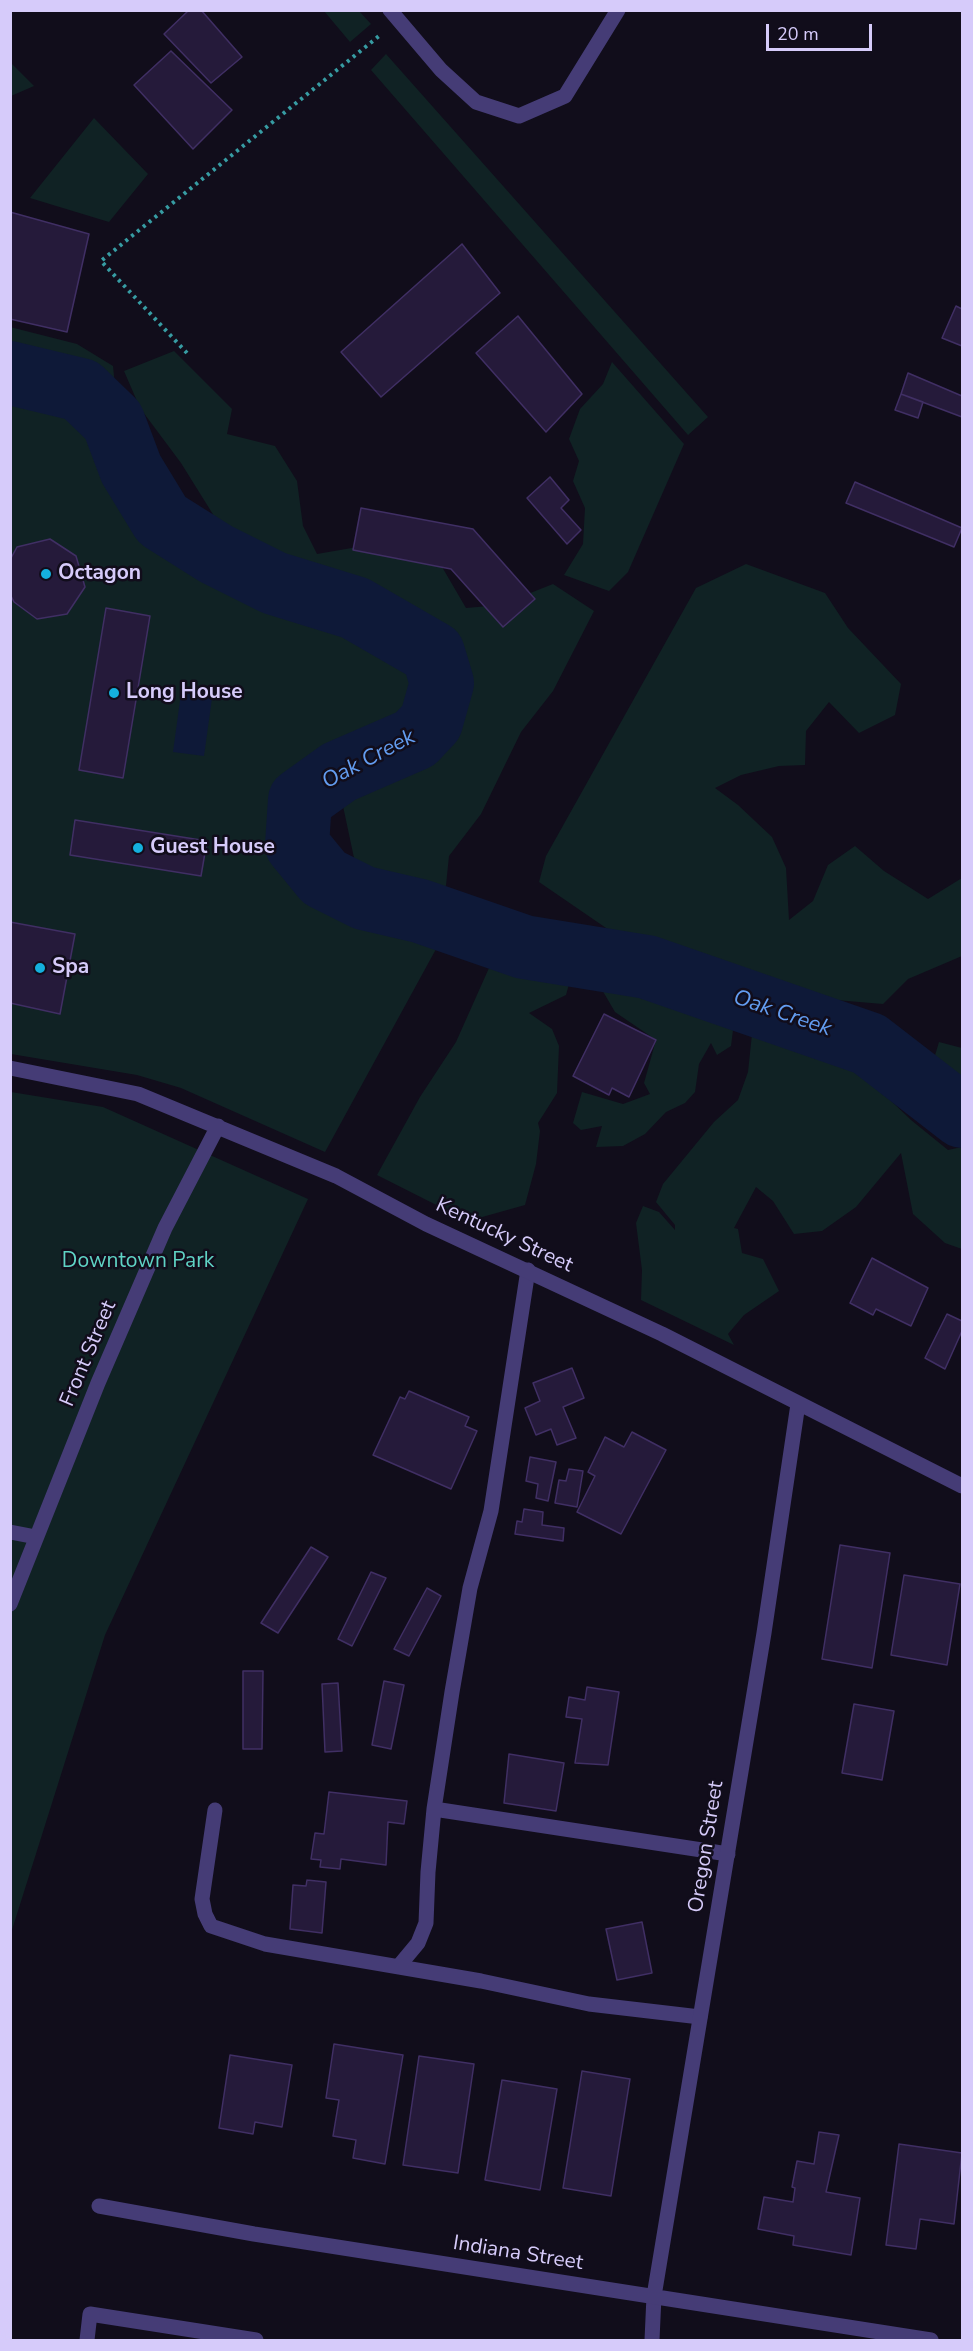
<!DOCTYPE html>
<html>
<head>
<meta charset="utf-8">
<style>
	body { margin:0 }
	#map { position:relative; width:973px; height:2351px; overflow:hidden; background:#110d1b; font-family:"Nunito Sans",sans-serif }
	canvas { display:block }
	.frame { position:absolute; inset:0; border:12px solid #d6cbfa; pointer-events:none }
	.scale { position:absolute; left:766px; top:24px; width:106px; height:27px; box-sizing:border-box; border:3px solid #d6cbfa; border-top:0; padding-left:8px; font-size:18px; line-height:21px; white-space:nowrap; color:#d6cbfa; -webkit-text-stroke:4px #110d1b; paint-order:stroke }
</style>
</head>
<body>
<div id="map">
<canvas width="973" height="2351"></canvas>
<div class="frame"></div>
<div class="scale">20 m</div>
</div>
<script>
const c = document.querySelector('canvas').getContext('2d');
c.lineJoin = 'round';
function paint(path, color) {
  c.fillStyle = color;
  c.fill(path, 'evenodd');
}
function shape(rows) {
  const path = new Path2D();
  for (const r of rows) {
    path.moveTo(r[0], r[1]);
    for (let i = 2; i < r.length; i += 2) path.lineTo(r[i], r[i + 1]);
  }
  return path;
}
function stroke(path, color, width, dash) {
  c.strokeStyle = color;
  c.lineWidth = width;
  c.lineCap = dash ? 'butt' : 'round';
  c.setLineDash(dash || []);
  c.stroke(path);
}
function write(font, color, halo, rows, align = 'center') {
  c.font = font + ' "Nunito Sans",sans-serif';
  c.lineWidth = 5;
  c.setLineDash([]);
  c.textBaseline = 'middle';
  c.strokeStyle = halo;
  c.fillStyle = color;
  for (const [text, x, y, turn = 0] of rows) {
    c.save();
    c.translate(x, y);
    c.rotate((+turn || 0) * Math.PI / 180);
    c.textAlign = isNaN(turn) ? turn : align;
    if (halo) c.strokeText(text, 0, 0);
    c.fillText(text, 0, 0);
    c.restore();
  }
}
const green = shape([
	[324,11,359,11,371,24,350,42],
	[386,54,708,417,688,435,371,70],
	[10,62,34,86,11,96,10,96],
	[94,118,148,174,109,222,30,198],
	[10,327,77,344,113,366,115,386,11,361],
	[174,351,232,409,227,434,275,446,297,481,303,526,317,554,369,545,438,560,466,608,500,605,553,584,594,611,553,691,521,732,481,814,449,856,444,905,400,895,357,872,343,806,354,780,396,766,433,745,455,671,419,634,373,604,312,595,282,585,243,537,219,524,181,463,140,408,124,371],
	[612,362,684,444,628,572,609,591,564,575,583,544,585,508,573,481,579,461,569,439,580,409,603,384],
	[10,382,74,395,108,444,155,535,277,599,355,619,428,660,430,688,424,716,411,729,338,761,292,793,290,850,316,884,365,908,447,929,325,1152,181,1088,137,1075,11,1054],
	[746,564,825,593,848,628,901,684,895,715,859,733,829,702,806,731,805,765,779,766,741,775,715,788,738,805,772,837,786,868,789,920,813,901,828,865,855,846,884,871,928,899,962,878,962,956,908,979,883,1004,824,999,719,963,649,952,609,930,539,882,546,856,696,588],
	[574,966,566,995,529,1013,552,1029,559,1046,557,1093,538,1123,540,1131,536,1164,525,1205,468,1221,377,1175,420,1097,456,1042,489,968],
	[608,972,632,979,641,990,663,988,686,1001,692,1012,719,1000,735,1014,731,1046,717,1055,711,1043,699,1064,695,1092,685,1103,666,1112,645,1134,623,1146,596,1147,602,1126,581,1130,573,1123,582,1092,623,1104,650,1094,644,1083,656,1040,615,1012,594,976],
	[770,1019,835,1052,860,1071,911,1120,948,1150,962,1147,962,1249,945,1243,913,1214,901,1153,856,1207,822,1231,794,1234,773,1201,756,1187,734,1228,738,1229,742,1253,763,1259,779,1291,744,1315,728,1334,734,1345,641,1300,642,1270,636,1223,643,1206,659,1212,675,1230,675,1225,656,1202,663,1184,714,1122,738,1100,748,1072,752,1034],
	[939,1042,962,1048,962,1099,933,1062],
	[11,1092,103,1107,308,1199,105,1635,11,1933]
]);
const water = shape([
	[182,686,213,691,204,756,173,752]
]);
const river = shape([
	[10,373,81,390,113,421,131,469,162,520,216,554,274,583,355,608,433,653,442,683,431,722,415,739,339,772,300,800,297,845,324,878,364,898,420,911,524,947,647,967,869,1044,962,1116]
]);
const building = shape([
	[189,10,201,10,242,57,211,83,164,34,189,10],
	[171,51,232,110,193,149,134,85,171,51],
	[10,212,89,234,67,332,10,319,10,212],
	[462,244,500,293,381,397,341,352,462,244],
	[956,306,962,309,962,346,942,338,956,306],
	[518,316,582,394,546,432,476,353,518,316],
	[908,373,962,396,962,417,901,394,908,373],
	[901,394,923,402,918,418,895,410,901,394],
	[550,477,569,500,561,508,581,530,567,544,527,498,550,477],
	[855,482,962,528,954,547,846,503,855,482],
	[361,508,473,529,535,599,503,627,451,569,353,550,361,508],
	[50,539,76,556,85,587,67,614,37,619,14,602,10,594,10,560,17,547,50,539],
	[106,608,150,616,123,778,79,770,106,608],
	[75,820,207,841,201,876,70,855,75,820],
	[10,922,75,934,60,1014,10,1003,10,922],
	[604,1014,656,1040,629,1097,612,1088,609,1095,573,1076,604,1014],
	[872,1258,928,1288,911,1326,876,1309,873,1315,850,1303,872,1258],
	[947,1314,962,1321,962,1331,945,1369,925,1358,947,1314],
	[572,1368,584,1398,563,1407,576,1438,557,1445,551,1429,536,1435,525,1408,540,1401,533,1383,572,1368],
	[409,1391,469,1417,465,1426,477,1431,451,1489,373,1455,400,1397,405,1399,409,1391],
	[632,1432,666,1450,621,1534,577,1512,595,1476,588,1472,605,1437,624,1447,632,1432],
	[530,1457,556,1462,548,1501,536,1498,538,1484,526,1481,530,1457],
	[569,1469,583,1471,577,1507,555,1503,559,1480,566,1481,569,1469],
	[524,1509,543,1512,542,1525,564,1528,563,1541,515,1534,517,1521,522,1522,524,1509],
	[840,1545,890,1553,872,1668,822,1659,840,1545],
	[311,1547,328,1557,278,1633,261,1623,311,1547],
	[371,1572,386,1578,352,1646,338,1639,371,1572],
	[904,1575,960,1584,947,1665,891,1655,904,1575],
	[427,1588,441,1596,409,1656,394,1649,427,1588],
	[243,1671,263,1671,262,1749,243,1749,243,1671],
	[384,1681,404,1685,391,1749,372,1745,384,1681],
	[338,1683,342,1751,325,1752,322,1684,338,1683],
	[587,1687,619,1692,608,1765,575,1763,582,1719,566,1717,569,1697,585,1700,587,1687],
	[854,1704,894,1711,882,1780,842,1773,854,1704],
	[509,1754,564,1763,556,1811,504,1803,509,1754],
	[329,1792,407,1801,404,1824,388,1822,386,1865,341,1859,340,1869,320,1867,321,1860,311,1859,315,1833,324,1834,329,1792],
	[307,1880,326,1882,322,1933,290,1929,293,1885,306,1886,307,1880],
	[642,1922,652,1973,617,1980,606,1929,642,1922],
	[334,2044,403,2055,385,2164,353,2158,356,2140,333,2136,339,2100,326,2098,334,2044],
	[230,2055,292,2065,282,2127,255,2122,253,2134,219,2128,230,2055],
	[419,2056,474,2064,458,2173,403,2165,419,2056],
	[582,2071,630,2079,611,2196,563,2188,582,2071],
	[502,2080,557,2089,540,2190,485,2180,502,2080],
	[819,2132,839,2135,826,2192,860,2198,851,2255,793,2245,794,2236,758,2229,764,2197,793,2202,795,2188,792,2187,797,2161,814,2164,819,2132],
	[899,2144,962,2153,954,2224,920,2219,916,2249,886,2245,899,2144]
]);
const path = shape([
	[187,353,101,261,379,36]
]);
const service = shape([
	[434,1809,728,1854],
	[215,1810,202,1899,205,1914,211,1926,265,1944,481,1981,589,2004,700,2017],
	[398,1967,418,1943,426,1923,428,1872,434,1809,452,1692,470,1588,491,1511,528,1270],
	[87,2340,90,2314,256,2340],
	[652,2340,654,2296]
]);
const minor = shape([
	[390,10,441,70,476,102,519,116,565,96,618,10],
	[10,1068,138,1094,336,1176,426,1224,662,1334,962,1486],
	[10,1532,36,1537],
	[10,1604,98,1383,165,1228,218,1126],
	[99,2206,254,2234,931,2340],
	[654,2296,764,1633,798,1404]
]);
const markers = [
	[46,574,6,"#14b0dd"],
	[114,693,6,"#14b0dd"],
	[138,848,6,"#14b0dd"],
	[40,968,6,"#14b0dd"]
];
const poiNames = [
	["Octagon",58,574],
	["Long House",126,693],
	["Guest House",150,848],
	["Spa",52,968]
];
const streetNames = [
	["Kentucky Street",504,1236,25],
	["Front Street",89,1354,-67],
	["Oregon Street",707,1847,-81],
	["Indiana Street",518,2254,9]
];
const parkNames = [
	["Downtown Park",138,1262]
];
const waterNames = [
	["Oak Creek",369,760,-28],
	["Oak Creek",782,1014,19]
];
paint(green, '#102224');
paint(water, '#0e1938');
stroke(river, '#0e1938', 64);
paint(building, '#251a3a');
stroke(building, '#402f64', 1.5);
stroke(path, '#379ca3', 4, [3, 4.5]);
stroke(service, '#453c76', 15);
stroke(minor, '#453c76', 15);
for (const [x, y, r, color] of markers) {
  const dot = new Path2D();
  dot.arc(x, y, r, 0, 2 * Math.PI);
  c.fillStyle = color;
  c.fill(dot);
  stroke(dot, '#110d1b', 2);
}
write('bold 21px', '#d6cbfa', '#110d1b', poiNames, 'left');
write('21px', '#d6cbfa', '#110d1b', streetNames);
write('21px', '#5fd2c4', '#110d1b', parkNames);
write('italic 22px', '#639df1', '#110d1b', waterNames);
</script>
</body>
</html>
